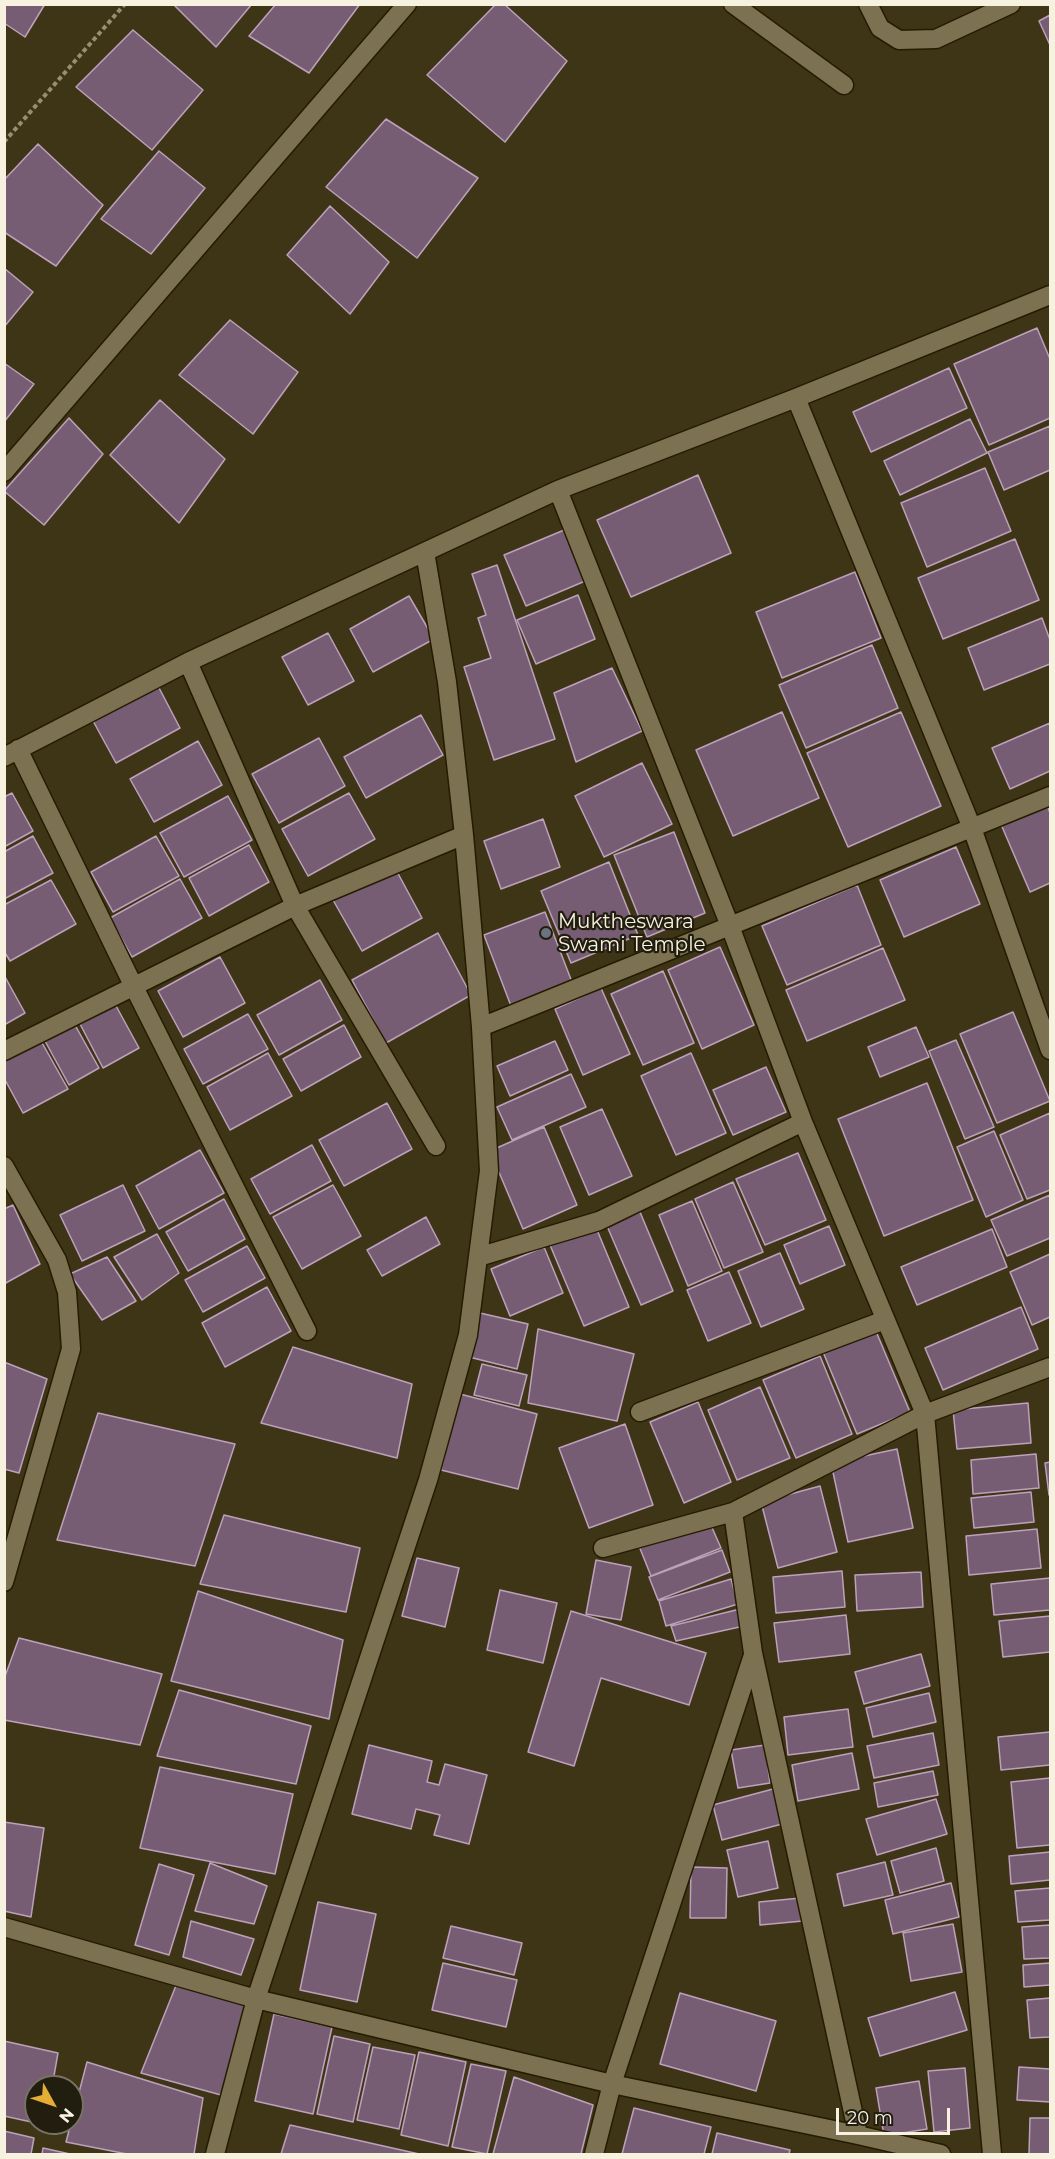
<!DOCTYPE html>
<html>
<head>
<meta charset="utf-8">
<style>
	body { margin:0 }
	#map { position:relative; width:1055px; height:2159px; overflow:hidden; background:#3e3516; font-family:Montserrat,sans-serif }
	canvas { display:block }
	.frame { position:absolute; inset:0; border:6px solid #f7f2e0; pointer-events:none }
	.north { position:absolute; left:24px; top:2075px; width:60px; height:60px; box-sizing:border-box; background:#211d0f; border:2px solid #777263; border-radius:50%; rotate:130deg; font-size:16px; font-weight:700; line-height:24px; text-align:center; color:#f7f2e0 }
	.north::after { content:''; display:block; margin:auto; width:21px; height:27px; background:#e6ad36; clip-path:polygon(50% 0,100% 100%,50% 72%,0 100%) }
	.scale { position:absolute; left:836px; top:2108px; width:114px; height:27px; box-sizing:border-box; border:3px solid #f7f2e0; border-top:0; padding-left:8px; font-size:18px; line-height:21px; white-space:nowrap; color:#f7f2e0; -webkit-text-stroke:4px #211d0f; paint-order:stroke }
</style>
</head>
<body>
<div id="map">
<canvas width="1055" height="2159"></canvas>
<div class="frame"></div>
<div class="north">N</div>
<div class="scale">20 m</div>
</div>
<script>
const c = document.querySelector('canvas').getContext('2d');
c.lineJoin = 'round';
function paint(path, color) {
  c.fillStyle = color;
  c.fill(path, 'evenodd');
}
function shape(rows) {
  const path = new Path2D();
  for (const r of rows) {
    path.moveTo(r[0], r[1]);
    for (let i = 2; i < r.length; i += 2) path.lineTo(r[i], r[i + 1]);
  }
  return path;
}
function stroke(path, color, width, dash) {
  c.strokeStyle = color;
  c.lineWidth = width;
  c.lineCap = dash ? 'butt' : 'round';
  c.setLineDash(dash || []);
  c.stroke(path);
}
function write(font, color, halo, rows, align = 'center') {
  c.font = font + ' Montserrat,sans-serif';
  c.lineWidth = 4.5;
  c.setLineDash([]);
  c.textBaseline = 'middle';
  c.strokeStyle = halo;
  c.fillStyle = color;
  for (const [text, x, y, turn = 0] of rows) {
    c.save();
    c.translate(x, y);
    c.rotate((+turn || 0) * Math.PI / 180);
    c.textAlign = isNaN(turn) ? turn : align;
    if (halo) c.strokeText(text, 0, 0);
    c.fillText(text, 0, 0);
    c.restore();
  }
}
const building = shape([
	[4,4,45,4,25,37,4,23,4,4],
	[173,4,252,4,216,47,173,4],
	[276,4,360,4,309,73,249,36,276,4],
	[496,4,504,4,567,61,505,142,427,75,496,4],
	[1050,15,1050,45,1039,21,1050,15],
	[133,30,203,90,152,150,76,87,133,30],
	[386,119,478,178,417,258,326,187,386,119],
	[38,144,103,205,56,266,4,232,4,180,38,144],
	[159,151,205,188,151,254,101,219,159,151],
	[330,206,389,262,350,314,287,255,330,206],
	[4,268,33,292,4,327,4,268],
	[230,320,298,372,253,434,179,375,230,320],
	[1037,328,1050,359,1050,418,989,445,954,364,1037,328],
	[4,363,34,384,4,422,4,363],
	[949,368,967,408,871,452,853,412,949,368],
	[160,400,225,459,179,523,110,455,160,400],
	[69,418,103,454,44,525,4,491,69,418],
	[970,419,987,453,900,495,884,461,970,419],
	[1050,426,1050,470,1004,490,988,452,1050,426],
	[985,468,1011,531,927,567,901,503,985,468],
	[698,475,731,553,631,597,597,520,698,475],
	[569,528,590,579,526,606,504,555,569,528],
	[1015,539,1039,600,943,639,918,578,1015,539],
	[497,565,555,739,494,760,464,667,491,658,478,618,486,615,472,574,497,565],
	[855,572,881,638,782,678,756,612,855,572],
	[578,595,595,639,536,664,517,620,578,595],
	[409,596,434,639,373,672,350,629,409,596],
	[1042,618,1050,640,1050,664,984,690,968,648,1042,618],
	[328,633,354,681,308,705,282,657,328,633],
	[872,645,898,708,806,748,779,685,872,645],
	[612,668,642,731,576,762,554,693,612,668],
	[157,684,180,728,116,763,92,719,157,684],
	[782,712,819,798,733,836,696,750,782,712],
	[901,712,941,806,848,847,807,753,901,712],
	[421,715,443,755,366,798,344,757,421,715],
	[1050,723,1050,771,1010,789,992,748,1050,723],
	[319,738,345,786,279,823,252,774,319,738],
	[198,741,222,785,154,822,130,779,198,741],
	[642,763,672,824,604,857,575,796,642,763],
	[12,793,33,831,4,847,4,797,12,793],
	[349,793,375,839,308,876,282,829,349,793],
	[228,796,252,840,184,877,160,833,228,796],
	[1046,802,1050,813,1050,883,1030,892,1000,822,1046,802],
	[543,819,560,867,501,889,484,841,543,819],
	[674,832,705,913,647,937,614,855,674,832],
	[33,836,53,873,4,899,4,852,33,836],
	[156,836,179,876,113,912,91,872,156,836],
	[249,845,269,882,209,916,189,878,249,845],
	[956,847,980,904,904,937,880,880,956,847],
	[609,862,638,935,571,963,541,891,609,862],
	[394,866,422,918,362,951,333,900,394,866],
	[180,879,202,918,132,957,110,918,180,879],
	[51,880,76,924,10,961,4,951,4,905,51,880],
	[857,885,881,945,787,985,762,926,857,885],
	[545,912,572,982,511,1006,484,935,545,912],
	[438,933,471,995,386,1043,352,980,438,933],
	[720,947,754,1025,702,1049,668,970,720,947],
	[883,948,905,1000,807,1041,786,990,883,948],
	[220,957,245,1003,183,1037,158,991,220,957],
	[663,971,694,1043,643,1065,611,994,663,971],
	[4,975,25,1013,4,1025,4,975],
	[320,980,342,1020,279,1055,257,1015,320,980],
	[601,988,630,1054,583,1075,555,1009,601,988],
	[115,1004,139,1048,103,1068,80,1024,115,1004],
	[1013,1012,1050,1101,997,1123,960,1034,1013,1012],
	[248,1014,268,1049,203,1084,184,1049,248,1014],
	[75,1025,99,1068,69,1085,45,1041,75,1025],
	[344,1025,361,1057,301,1091,283,1059,344,1025],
	[916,1027,929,1057,880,1077,868,1047,916,1027],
	[956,1040,994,1127,965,1139,929,1051,956,1040],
	[41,1041,68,1089,23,1113,4,1078,4,1061,41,1041],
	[555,1041,568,1070,510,1096,497,1066,555,1041],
	[268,1053,292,1096,230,1130,207,1087,268,1053],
	[691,1053,726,1133,676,1155,641,1076,691,1053],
	[766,1067,786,1112,733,1135,713,1090,766,1067],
	[571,1074,586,1107,512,1140,497,1107,571,1074],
	[927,1083,973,1200,884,1236,838,1119,927,1083],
	[387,1103,412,1149,344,1186,319,1140,387,1103],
	[602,1109,632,1176,589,1195,560,1127,602,1109],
	[1050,1113,1050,1190,1027,1199,1000,1135,1050,1113],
	[544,1127,577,1205,523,1229,490,1151,544,1127],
	[994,1131,1023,1200,986,1217,957,1147,994,1131],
	[312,1145,331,1181,270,1214,251,1179,312,1145],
	[200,1150,224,1193,159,1229,136,1186,200,1150],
	[798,1153,826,1220,765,1245,736,1179,798,1153],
	[733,1182,763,1252,724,1268,695,1199,733,1182],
	[123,1185,145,1231,82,1261,60,1215,123,1185],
	[333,1185,361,1236,302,1269,273,1217,333,1185],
	[1050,1195,1050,1238,1007,1256,991,1220,1050,1195],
	[224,1199,245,1239,188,1271,166,1232,224,1199],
	[692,1201,722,1271,688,1286,659,1215,692,1201],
	[13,1205,40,1264,4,1284,4,1209,13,1205],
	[640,1212,673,1291,641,1305,607,1226,640,1212],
	[426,1217,440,1244,382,1276,367,1250,426,1217],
	[595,1225,629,1307,584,1326,550,1245,595,1225],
	[829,1226,845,1265,800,1284,784,1245,829,1226],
	[992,1229,1007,1267,917,1305,901,1267,992,1229],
	[157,1234,179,1273,142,1300,114,1257,157,1234],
	[247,1246,265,1278,203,1312,185,1280,247,1246],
	[544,1247,563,1293,510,1316,491,1269,544,1247],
	[780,1253,804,1309,761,1327,738,1271,780,1253],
	[1050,1254,1050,1317,1032,1325,1010,1272,1050,1254],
	[107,1257,136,1301,102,1320,70,1274,107,1257],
	[729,1272,751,1323,708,1341,687,1290,729,1272],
	[267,1287,291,1331,225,1367,202,1323,267,1287],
	[1021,1307,1038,1349,943,1390,925,1348,1021,1307],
	[480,1313,528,1324,517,1369,469,1357,480,1313],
	[538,1329,634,1354,617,1421,528,1403,538,1329],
	[875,1329,910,1412,857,1434,823,1352,875,1329],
	[293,1347,412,1384,397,1458,261,1423,293,1347],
	[820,1356,852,1434,796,1458,763,1380,820,1356],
	[4,1362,47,1379,19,1473,4,1469,4,1362],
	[482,1364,527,1375,519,1406,474,1395,482,1364],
	[760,1387,790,1458,737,1480,708,1410,760,1387],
	[460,1394,537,1414,518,1489,441,1470,460,1394],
	[698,1402,731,1482,684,1503,650,1422,698,1402],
	[1028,1403,1031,1443,957,1449,953,1410,1028,1403],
	[98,1413,235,1444,195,1566,57,1540,98,1413],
	[625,1424,653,1505,589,1528,559,1448,625,1424],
	[897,1449,913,1528,848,1542,831,1463,897,1449],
	[1036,1454,1039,1488,973,1494,971,1460,1036,1454],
	[1050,1462,1050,1495,1049,1495,1045,1463,1050,1462],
	[820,1486,837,1552,778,1568,761,1502,820,1486],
	[1031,1492,1034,1522,974,1528,971,1498,1031,1492],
	[224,1515,360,1548,346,1612,200,1584,224,1515],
	[710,1523,721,1548,651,1576,639,1546,710,1523],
	[1037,1529,1041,1568,969,1575,966,1536,1037,1529],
	[722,1550,730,1572,658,1600,649,1577,722,1550],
	[417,1558,459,1568,445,1627,402,1616,417,1558],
	[596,1560,631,1567,621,1620,586,1614,596,1560],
	[842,1571,845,1607,776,1613,773,1577,842,1571],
	[921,1572,923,1607,857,1611,855,1575,921,1572],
	[1050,1578,1050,1610,994,1615,991,1584,1050,1578],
	[731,1579,738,1604,666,1626,659,1601,731,1579],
	[500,1590,557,1603,543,1663,487,1650,500,1590],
	[198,1591,343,1640,329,1719,171,1681,198,1591],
	[740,1609,744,1626,676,1641,671,1626,740,1609],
	[571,1611,706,1653,689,1705,601,1678,574,1766,528,1752,571,1611],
	[846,1615,850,1654,779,1662,774,1623,846,1615],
	[1050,1616,1050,1652,1003,1657,999,1621,1050,1616],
	[19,1638,162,1674,140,1745,4,1720,4,1679,19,1638],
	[921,1654,930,1686,864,1704,855,1672,921,1654],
	[179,1690,311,1726,296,1784,157,1756,179,1690],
	[929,1693,936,1722,873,1737,866,1708,929,1693],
	[848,1709,853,1747,788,1755,784,1717,848,1709],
	[1050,1732,1050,1765,1001,1770,998,1737,1050,1732],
	[933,1733,939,1765,874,1778,867,1746,933,1733],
	[369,1745,432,1761,427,1782,439,1785,445,1764,487,1775,469,1844,434,1835,440,1815,416,1809,411,1829,352,1814,369,1745],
	[765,1745,770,1783,738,1788,731,1750,765,1745],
	[852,1753,859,1789,798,1801,792,1765,852,1753],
	[160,1767,293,1794,275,1874,140,1848,160,1767],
	[933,1771,938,1795,878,1807,874,1783,933,1771],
	[1050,1778,1050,1845,1017,1848,1011,1782,1050,1778],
	[773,1789,782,1824,722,1840,713,1805,773,1789],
	[936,1799,947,1834,877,1855,866,1819,936,1799],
	[4,1822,44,1828,31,1917,4,1911,4,1822],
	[768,1841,778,1888,738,1897,727,1850,768,1841],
	[936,1848,944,1881,900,1893,891,1861,936,1848],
	[1050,1852,1050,1880,1011,1884,1009,1856,1050,1852],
	[885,1862,893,1895,844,1906,837,1874,885,1862],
	[210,1863,267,1886,254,1924,195,1911,210,1863],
	[159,1864,194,1875,169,1955,135,1945,159,1864],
	[691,1867,727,1868,726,1918,690,1918,691,1867],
	[951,1883,959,1917,893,1934,885,1900,951,1883],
	[1050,1888,1050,1920,1018,1922,1015,1891,1050,1888],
	[801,1898,803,1921,760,1925,759,1902,801,1898],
	[318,1902,376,1914,357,2002,300,1990,318,1902],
	[191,1921,254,1939,241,1975,183,1957,191,1921],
	[953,1924,962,1972,911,1981,903,1933,953,1924],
	[1050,1925,1050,1958,1024,1959,1022,1927,1050,1925],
	[451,1926,522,1943,514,1975,443,1958,451,1926],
	[443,1963,517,1980,506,2027,432,2010,443,1963],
	[1050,1963,1050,1985,1024,1987,1023,1965,1050,1963],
	[177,1983,245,2004,221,2095,141,2073,177,1983],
	[955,1992,967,2030,880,2056,868,2018,955,1992],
	[680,1993,776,2021,756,2091,660,2064,680,1993],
	[1050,1998,1050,2037,1030,2038,1027,2000,1050,1998],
	[274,2014,332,2027,313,2114,255,2101,274,2014],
	[334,2036,370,2044,353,2122,317,2114,334,2036],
	[4,2041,58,2053,52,2087,36,2087,36,2123,4,2116,4,2041],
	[373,2047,415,2055,399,2129,357,2120,373,2047],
	[419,2052,466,2062,448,2146,401,2135,419,2052],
	[87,2062,203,2098,194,2154,127,2154,66,2142,87,2062],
	[471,2064,506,2071,487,2154,452,2147,471,2064],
	[1019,2067,1050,2069,1050,2102,1017,2100,1019,2067],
	[965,2068,970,2128,934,2132,928,2071,965,2068],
	[514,2077,593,2105,581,2154,493,2154,514,2077],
	[919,2081,927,2129,884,2136,876,2088,919,2081],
	[634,2108,711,2127,704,2154,622,2154,634,2108],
	[1030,2118,1050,2118,1050,2154,1029,2154,1030,2118],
	[290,2125,419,2154,281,2154,290,2125],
	[4,2131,34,2138,31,2154,4,2154,4,2131],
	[717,2133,790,2150,789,2154,712,2154,717,2133],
	[43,2148,70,2154,42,2154,43,2148]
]);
const path = shape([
	[4,142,125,4]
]);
const street = shape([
	[733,4,844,85],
	[868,4,880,28,899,40,936,39,1011,4],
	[796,398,972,828,1050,1050],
	[4,472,407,4],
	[558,490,730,926,803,1122,925,1414,992,2154],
	[188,662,295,906,436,1146],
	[18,749,134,987,307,1331],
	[4,757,188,662,558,490,796,398,1050,295],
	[481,1027,1050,796],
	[4,1051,295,906,464,835],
	[4,1166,57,1260,67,1292,71,1349,4,1582],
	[478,1257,599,1221,803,1122],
	[640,1412,885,1320],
	[603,1548,733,1512],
	[4,1927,256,1999,612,2084,858,2135,941,2154],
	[858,2135,753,1653,733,1512,925,1414,1050,1367],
	[215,2154,256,1999,428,1480,468,1335,489,1171,481,1027,464,835,447,682,425,552],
	[594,2154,612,2084,753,1655]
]);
const markers = [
	[546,933,6,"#6b7280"]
];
const poiNames = [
	["Muktheswara",558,922],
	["Swami Temple",558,945]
];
paint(building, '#765d74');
stroke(building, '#bda1bb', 1.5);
stroke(street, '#251c00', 21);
stroke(path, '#968f76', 4, [4.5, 3]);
stroke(street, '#7c7252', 18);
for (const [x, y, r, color] of markers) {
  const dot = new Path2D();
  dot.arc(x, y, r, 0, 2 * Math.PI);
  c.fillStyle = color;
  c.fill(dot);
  stroke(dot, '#211d0f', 2);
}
write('20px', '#f7f2e0', '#211d0f', poiNames, 'left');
</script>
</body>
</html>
